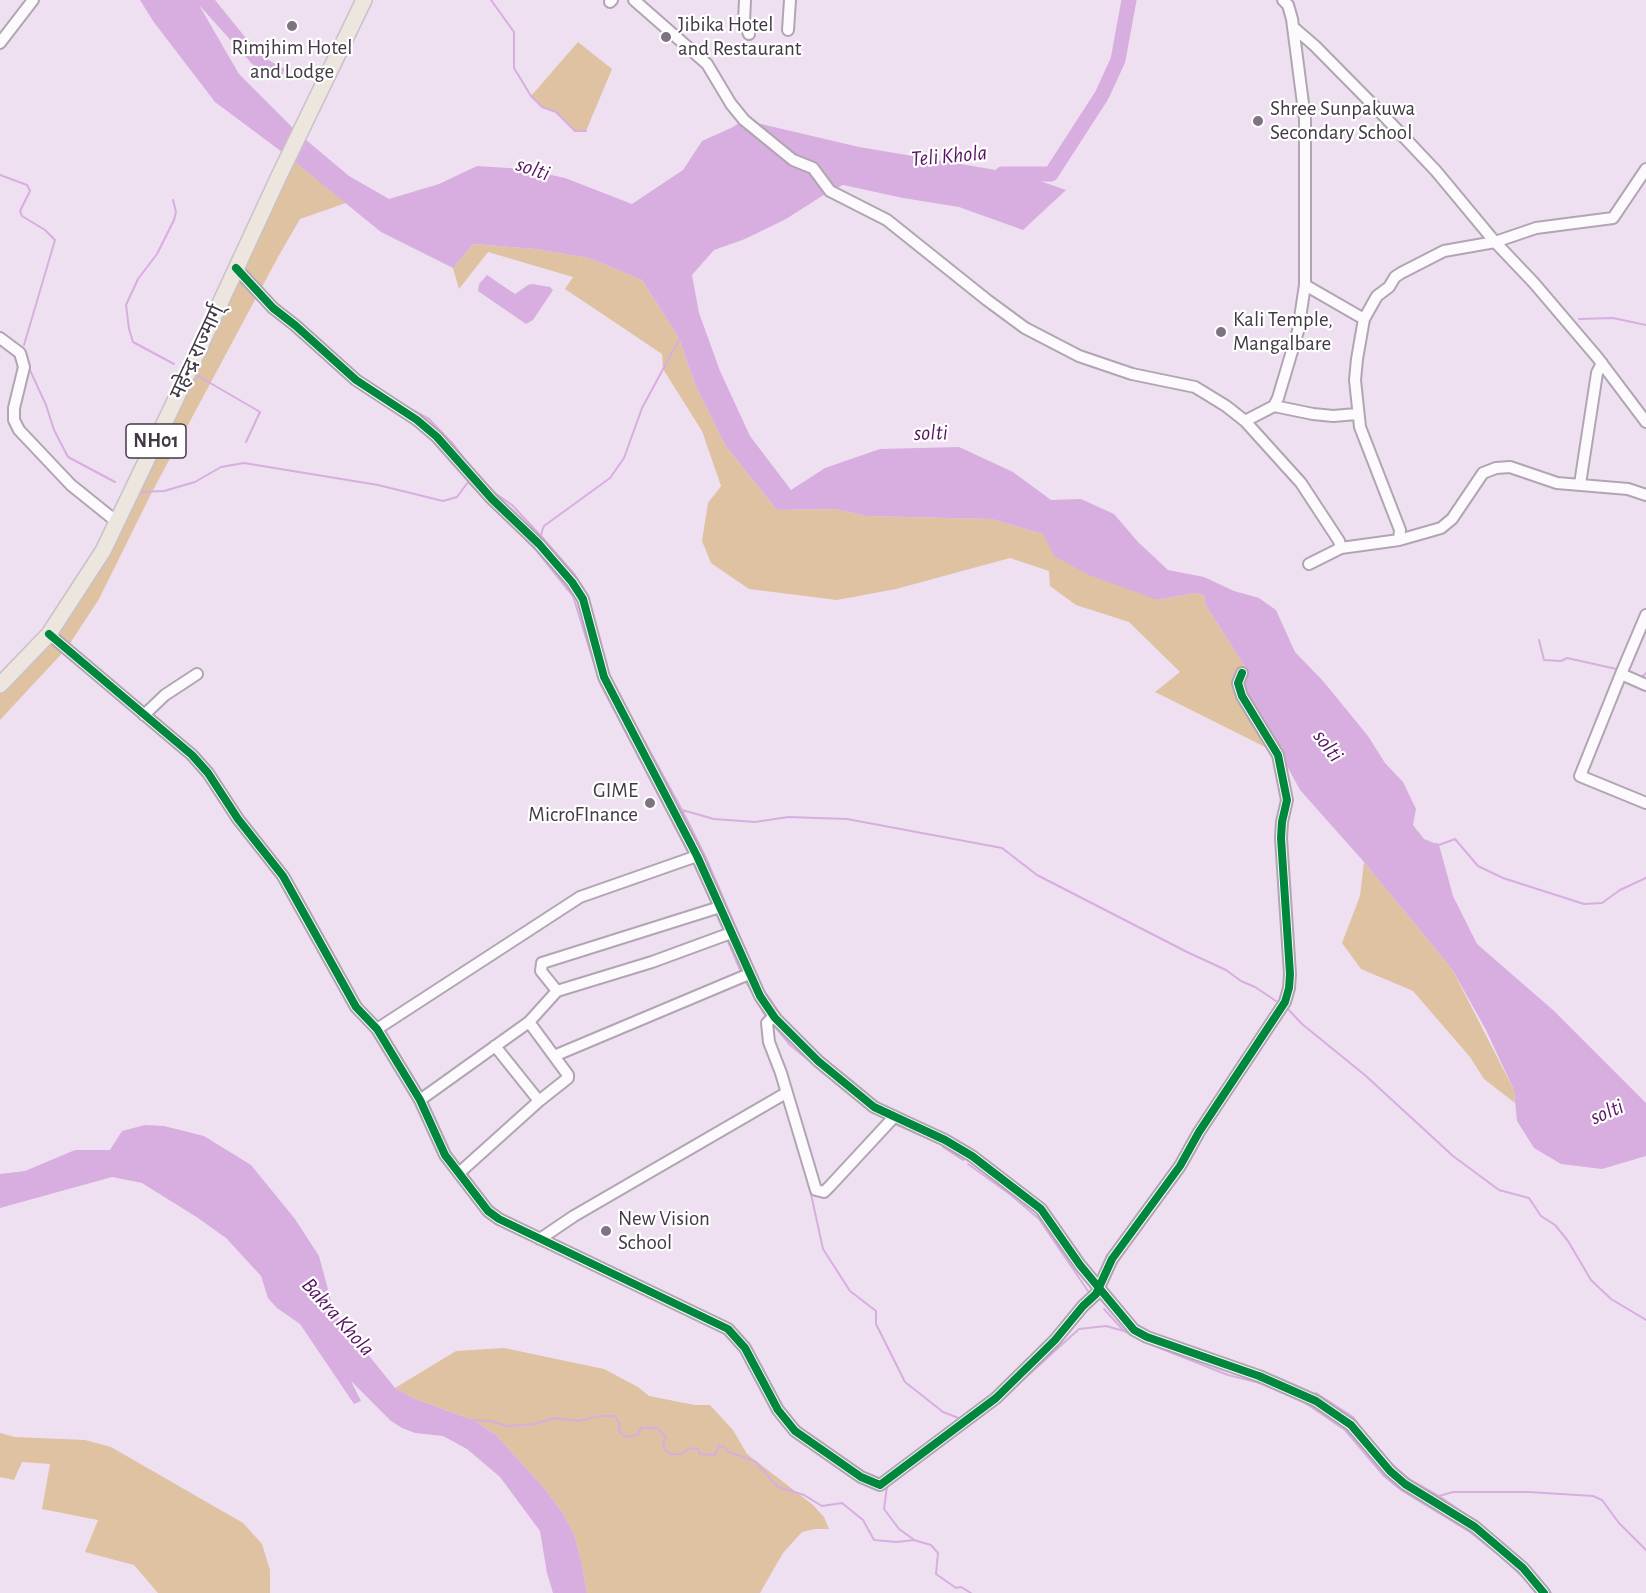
<!DOCTYPE html>
<html>
<head>
<meta charset="utf-8">
<style>
	body { margin:0 }
	canvas { display:block; background:#eee0f0 }
</style>
</head>
<body>
<canvas width="1646" height="1593"></canvas>
<script>
const c = document.querySelector('canvas').getContext('2d');
c.lineJoin = 'round';
function paint(path, color) {
  c.fillStyle = color;
  c.fill(path, 'evenodd');
}
function shape(rows) {
  const path = new Path2D();
  for (const r of rows) {
    path.moveTo(r[0], r[1]);
    for (let i = 2; i < r.length; i += 2) path.lineTo(r[i], r[i + 1]);
  }
  return path;
}
function stroke(path, color, width, dash) {
  c.strokeStyle = color;
  c.lineWidth = width;
  c.lineCap = dash ? 'butt' : 'round';
  c.setLineDash(dash || []);
  c.stroke(path);
}
function write(font, color, halo, rows, align = 'center') {
  c.font = font + ' "Alegreya Sans","Noto Sans Devanagari",sans-serif';
  c.lineWidth = 4.5;
  c.setLineDash([]);
  c.textBaseline = 'middle';
  c.strokeStyle = halo;
  c.fillStyle = color;
  for (const [text, x, y, turn = 0] of rows) {
    c.save();
    c.translate(x, y);
    c.rotate((+turn || 0) * Math.PI / 180);
    c.textAlign = isNaN(turn) ? turn : align;
    if (halo) c.strokeText(text, 0, 0);
    c.fillText(text, 0, 0);
    c.restore();
  }
}
const green = shape([
	[578,42,612,69,586,131,575,131,556,112,542,107,531,96],
	[290,158,346,203,300,219,278,257,152,492,99,599,67,648,0,720,0,685,49,634,103,551],
	[473,244,536,249,589,258,642,280,679,338,695,384,725,445,777,510,836,509,866,516,991,519,1043,534,1157,600,1194,593,1204,595,1205,604,1248,671,1279,754,1155,692,1180,672,1129,622,1076,605,1050,586,1049,571,1010,558,896,589,837,600,749,589,711,563,702,541,708,503,721,486,702,431,663,369,662,354,565,289,573,277,488,252,459,289,453,268],
	[1364,862,1452,969,1514,1090,1515,1103,1484,1079,1470,1057,1413,991,1361,969,1342,943,1360,896],
	[504,1348,604,1369,638,1387,649,1396,695,1405,710,1405,733,1430,747,1454,813,1505,824,1517,829,1529,815,1529,802,1532,783,1553,760,1593,587,1593,581,1561,574,1534,562,1512,545,1489,496,1435,473,1420,415,1399,395,1388,456,1351],
	[0,1433,15,1437,85,1440,111,1447,243,1523,262,1544,270,1570,270,1593,158,1593,134,1565,85,1552,98,1520,42,1509,50,1464,22,1462,14,1480,0,1477]
]);
const water = shape([
	[140,0,215,0,245,37,270,61,285,69,282,75,253,65,199,5,239,74,299,134,349,176,389,199,439,184,477,166,524,169,565,178,632,204,683,170,702,141,731,128,744,120,859,147,1020,174,1066,190,1023,230,959,207,903,198,843,185,830,191,786,219,745,239,714,250,692,275,699,313,720,371,750,436,791,490,825,468,880,449,959,447,1013,472,1051,500,1081,499,1114,514,1138,542,1168,570,1204,577,1234,591,1259,598,1276,610,1295,652,1323,681,1368,736,1385,763,1403,782,1416,809,1413,825,1424,839,1439,845,1453,896,1477,944,1553,1010,1646,1103,1646,1156,1602,1169,1561,1164,1534,1148,1517,1121,1514,1090,1486,1030,1452,969,1364,862,1300,790,1248,694,1244,681,1248,671,1205,604,1204,595,1194,593,1157,600,1089,575,1054,556,1043,534,991,519,866,516,836,509,777,510,725,445,695,384,679,338,642,280,589,258,536,249,473,244,453,268,381,232,290,158,215,102,153,21],
	[487,275,515,294,528,285,532,284,550,287,553,290,533,320,526,324,478,291,479,284],
	[145,1125,164,1126,204,1136,251,1165,295,1219,319,1256,334,1312,395,1388,415,1399,473,1420,496,1435,545,1489,562,1512,574,1534,581,1561,587,1593,553,1593,547,1573,540,1531,500,1477,467,1449,443,1436,415,1433,402,1428,391,1421,351,1381,361,1401,354,1404,300,1324,277,1308,268,1298,261,1276,226,1238,198,1218,142,1183,112,1177,0,1208,0,1174,25,1171,75,1150,110,1150,122,1131]
]);
const stream = shape([
	[491,0,514,32,514,68,531,96,542,107,556,112,575,131,586,131],
	[0,175,27,185,30,191,20,211,22,216,45,230,55,240,24,345],
	[173,200,176,212,174,220,157,254,138,279,126,305,129,329,133,342,174,364],
	[1579,319,1613,318,1646,325],
	[29,368,46,405,54,430,68,457,115,482],
	[193,373,260,412,246,442],
	[400,403,429,419,453,444,474,471],
	[492,491,512,505,541,536],
	[139,492,164,491,195,482,221,467,244,463,378,485,443,501,457,497,468,482,536,550,573,596,600,683,689,854],
	[596,627,587,594,575,575,541,536,542,531,544,526,610,478,624,458,642,408,681,336],
	[1539,640,1544,660,1561,661,1567,658,1621,670],
	[603,653,610,678,682,810,714,819,755,822,788,817,847,819,1002,848,1037,875,1187,952,1226,970,1241,981,1255,987,1276,1001],
	[1640,678,1641,678,1646,673],
	[682,810,706,858,749,958],
	[1436,844,1439,845,1455,839,1478,866,1503,878,1584,904,1602,903,1620,890,1646,878],
	[693,862,713,906],
	[715,911,724,931],
	[727,939,741,972],
	[745,980,766,1017,765,1020],
	[762,988,781,1015],
	[1287,1008,1302,1024,1366,1076,1453,1156,1499,1190,1529,1198,1541,1216,1555,1225,1568,1241,1591,1280,1611,1299,1646,1320],
	[773,1024,790,1045,862,1104],
	[895,1124,938,1143],
	[943,1147,963,1160],
	[968,1164,1011,1195,1039,1219,1090,1294],
	[809,1185,823,1249,850,1291,876,1311,876,1324,905,1382,943,1412,961,1419],
	[1104,1309,1124,1331,1152,1345,1228,1375,1260,1383,1301,1400,1345,1430,1384,1476,1401,1490,1470,1532,1500,1556,1524,1578,1536,1593],
	[1316,1393,1353,1417,1368,1438],
	[1002,1399,1079,1329,1106,1326,1124,1331],
	[471,1420,490,1421,507,1426,535,1424,553,1418,578,1421,600,1416,615,1416,619,1423,620,1433,627,1437,638,1435,641,1428,657,1428,666,1437,663,1442,665,1450,671,1454,681,1454,689,1449,697,1448,700,1454,715,1455,719,1446,725,1447,727,1451,756,1462,778,1487,804,1495,822,1506,842,1503,863,1520,874,1540,897,1542,914,1540,931,1545,938,1553,936,1574,956,1588,961,1587,971,1593],
	[933,1452,998,1403],
	[1387,1460,1409,1479,1439,1496,1453,1492,1529,1492,1593,1496,1602,1500,1619,1523,1646,1550],
	[887,1486,884,1509,899,1529,913,1539],
	[1439,1496,1478,1523],
	[1528,1566,1551,1593]
]);
const river = shape([
	[1002,174,1051,174,1102,95,1118,60,1129,0]
]);
const minor = shape([
	[634,0,707,64,731,104,744,120,793,160,813,168,830,191,887,220,987,300,1025,328,1079,356,1132,374,1195,387,1226,406,1245,421,1301,483,1339,541,1341,548],
	[745,0,744,22,749,34],
	[610,2,612,0],
	[1293,27,1315,46,1384,116,1436,171,1495,242,1536,228,1613,218,1646,169],
	[788,30,790,0],
	[0,43,33,0],
	[236,268,273,308,296,326,356,380,417,420,437,437,492,499,539,544,572,582,583,599,604,677,697,856,760,996,775,1018,818,1061,874,1107,945,1140,972,1156,1041,1209,1080,1265,1134,1330,1147,1337,1259,1376,1316,1401,1329,1410,1351,1425,1390,1471,1405,1484,1475,1527,1523,1568,1544,1593],
	[1305,285,1364,319],
	[0,338,20,353,24,367,14,408,14,420,19,430,71,485,117,522],
	[1274,406,1313,414,1333,416,1357,414],
	[1245,421,1274,406,1278,398,1298,331,1305,285,1305,119,1292,19,1288,5,1283,0],
	[1580,484,1597,373,1602,363],
	[1399,540,1400,530,1360,427,1355,380,1357,359,1364,319,1377,296,1389,287,1395,277,1401,273,1444,251,1495,242,1534,283,1597,357,1646,422],
	[1309,564,1341,548,1399,540,1441,528,1452,519,1483,473,1496,468,1510,467,1557,483,1628,489,1646,495],
	[49,634,192,755,208,773,238,819,283,876,356,1007,377,1029,420,1100,445,1155,488,1211,499,1219,728,1329,745,1348,778,1410,795,1431,861,1477,880,1485,996,1398,1055,1340,1083,1306,1096,1294,1112,1259,1180,1166,1199,1132,1285,1002,1289,988,1290,974,1281,838,1282,822,1287,800,1278,755,1242,696,1238,683,1242,673],
	[1621,674,1646,615],
	[1646,685,1621,674,1580,776,1646,803],
	[144,715,165,695,197,674],
	[557,991,541,971,542,963,720,907],
	[774,1016,767,1023,769,1042,781,1073,816,1190,824,1192,830,1186,894,1117],
	[377,1029,580,897,697,856],
	[495,1046,539,1101],
	[554,1056,749,974],
	[420,1100,529,1022,557,991,652,962,731,933],
	[459,1173,539,1101,568,1078,568,1075,529,1022],
	[540,1239,574,1216,786,1093]
]);
const highway = shape([
	[0,685,49,634,103,551,173,405,279,176,364,0]
]);
const cycleway = shape([
	[236,268,273,308,296,326,356,380,417,420,437,437,492,499,539,544,572,582,583,599,604,677,697,856,760,996,775,1018,818,1061,874,1107,945,1140,972,1156,1041,1209,1080,1265,1134,1330,1147,1337,1259,1376,1316,1401,1329,1410,1351,1425,1390,1471,1405,1484,1475,1527,1523,1568,1544,1593],
	[49,634,192,755,208,773,238,819,283,876,356,1007,377,1029,420,1100,445,1155,488,1211,499,1219,728,1329,745,1348,778,1410,795,1431,861,1477,880,1485,996,1398,1055,1340,1083,1306,1096,1294,1112,1259,1180,1166,1199,1132,1285,1002,1289,988,1290,974,1281,838,1282,822,1287,800,1278,755,1242,696,1238,683,1242,673]
]);
const markers = [
	[292,26,6,"#7e7380"],
	[666,37,6,"#7e7380"],
	[1258,121,6,"#7e7380"],
	[1221,332,6,"#7e7380"],
	[650,803,6,"#7e7380"],
	[606,1231,6,"#7e7380"]
];
const shields = [
	[156,441,60]
];
const shieldNames = [
	["NH01",156,441]
];
const poiNames = [
	["Jibika Hotel",678,25],
	["and Restaurant",678,49],
	["Rimjhim Hotel",292,48,"center"],
	["and Lodge",292,72,"center"],
	["Shree Sunpakuwa",1270,109],
	["Secondary School",1270,133],
	["Kali Temple,",1233,320],
	["Mangalbare",1233,344],
	["GIME",638,791,"right"],
	["MicroFInance",638,815,"right"],
	["New Vision",618,1219],
	["School",618,1243]
];
const streetNames = [
	["महेन्द्र राज्मार्ग्",197,352,-65]
];
const waterNames = [
	["Teli Khola",949,156,-5],
	["solti",533,169,19],
	["solti",931,433,-1],
	["solti",1328,746,53],
	["solti",1607,1112,-23],
	["Bakra Khola",338,1317,48]
];
paint(green, '#dec2a2');
paint(water, '#d8aee0');
stroke(stream, '#d8aee0', 2);
stroke(river, '#d8aee0', 15);
stroke(minor, '#b0a6b2', 14);
stroke(highway, '#c8c1c9', 18);
stroke(minor, '#fcfafd', 10);
stroke(highway, '#ede6de', 15);
stroke(cycleway, '#00873e', 8);
for (const [x, y, r, color] of markers) {
  const dot = new Path2D();
  dot.arc(x, y, r, 0, 2 * Math.PI);
  c.fillStyle = color;
  c.fill(dot);
  stroke(dot, '#fff', 2);
}
for (const [x, y, w] of shields) {
  const box = new Path2D();
  box.roundRect(x - w / 2, y - 17, w, 34, 4.5);
  c.fillStyle = '#fff';
  c.fill(box);
  stroke(box, '#423944', 1.5);
}
write('bold 20px', '#423944', null, shieldNames);
write('21px', '#423944', '#fff', poiNames, 'left');
write('21px', '#423944', '#fff', streetNames);
write('italic 22px', '#571262', '#fff', waterNames);
</script>
</body>
</html>
